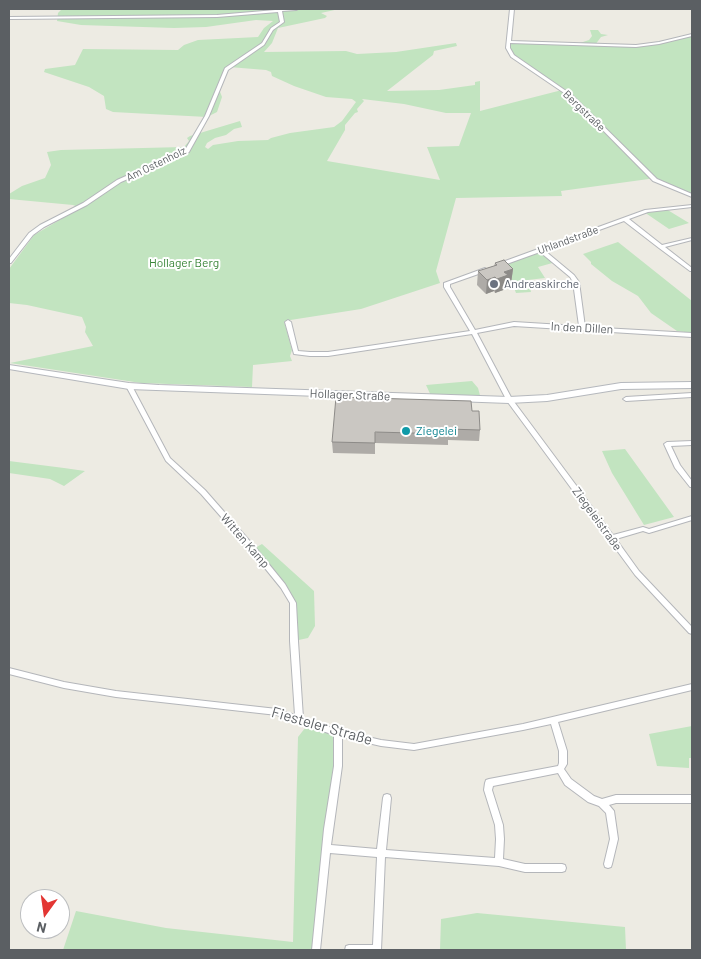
<!DOCTYPE html>
<html>
<head>
<meta charset="utf-8">
<style>
	body { margin:0 }
	#map { position:relative; width:701px; height:959px; overflow:hidden; background:#edebe3; font-family:Barlow,sans-serif }
	canvas { display:block }
	.frame { position:absolute; inset:0; border:10px solid #5b5f63; pointer-events:none }
	.north { position:absolute; left:20px; top:889px; width:50px; height:50px; box-sizing:border-box; background:#fff; border:1px solid #bdbfc1; border-radius:50%; rotate:194deg; font-size:14px; font-weight:700; line-height:20px; text-align:center; color:#5b5f63 }
	.north::after { content:''; display:block; margin:auto; width:18px; height:22px; background:#e33633; clip-path:polygon(50% 0,100% 100%,50% 72%,0 100%) }
</style>
</head>
<body>
<div id="map">
<canvas width="701" height="959"></canvas>
<div class="frame"></div>
<div class="north">N</div>
</div>
<script>
const c = document.querySelector('canvas').getContext('2d');
c.lineJoin = 'round';
function paint(path, color) {
  c.fillStyle = color;
  c.fill(path, 'evenodd');
}
function shape(rows) {
  const path = new Path2D();
  for (const r of rows) {
    path.moveTo(r[0], r[1]);
    for (let i = 2; i < r.length; i += 2) path.lineTo(r[i], r[i + 1]);
  }
  return path;
}
function stroke(path, color, width, dash) {
  c.strokeStyle = color;
  c.lineWidth = width;
  c.lineCap = dash ? 'butt' : 'round';
  c.setLineDash(dash || []);
  c.stroke(path);
}
function write(font, color, halo, rows, align = 'center') {
  c.font = font + ' Barlow,sans-serif';
  c.lineWidth = 4;
  c.setLineDash([]);
  c.textBaseline = 'middle';
  c.strokeStyle = halo;
  c.fillStyle = color;
  for (const [text, x, y, turn = 0] of rows) {
    c.save();
    c.translate(x, y);
    c.rotate((+turn || 0) * Math.PI / 180);
    c.textAlign = isNaN(turn) ? turn : align;
    if (halo) c.strokeText(text, 0, 0);
    c.fillText(text, 0, 0);
    c.restore();
  }
}
const green = shape([
	[62,9,339,9,321,13,327,16,325,18,278,28,272,43,264,52,346,51,357,54,396,52,456,43,457,46,434,51,433,55,387,91,439,90,475,85,475,82,480,81,480,111,562,90,512,56,508,42,580,43,589,40,592,36,590,30,598,30,601,34,608,35,601,37,595,45,636,46,692,35,692,195,656,178,561,191,562,196,456,198,436,271,440,283,361,309,284,321,292,350,290,356,292,361,253,365,252,387,141,383,10,363,93,346,85,332,86,327,82,317,27,305,9,303,9,269,34,235,80,208,73,205,9,199,9,194,22,186,45,178,51,165,47,152,61,150,184,147,189,141,187,138,190,136,240,121,242,127,234,129,226,135,215,138,207,143,205,147,208,149,213,145,238,141,268,140,271,138,290,133,334,127,342,121,356,102,352,99,326,97,294,86,272,76,271,72,266,70,229,67,219,89,222,97,217,112,207,117,113,112,106,109,104,96,89,87,44,72,45,69,75,65,83,49,178,50,184,45,198,40,258,37,264,28,273,21,256,20,206,27,174,28,81,25,57,21,58,13],
	[362,99,404,104,446,113,471,113,459,146,427,147,440,180,327,161,345,130,345,125,355,113,358,112,357,109,364,101],
	[666,209,689,223,669,229,644,212],
	[618,242,692,301,692,333,677,331,651,313,638,296,612,281,591,264,591,262,583,254],
	[541,250,556,262,538,267,545,278,528,280,531,292,516,293,511,280,495,267],
	[472,381,478,388,481,399,432,398,426,385],
	[625,449,674,517,644,525,612,473,602,451],
	[9,461,64,468,85,471,64,486,50,479,9,473],
	[262,544,314,591,315,626,308,638,294,641,293,603,253,549],
	[309,723,338,733,316,950,63,950,76,911,166,928,293,942,298,737],
	[692,726,692,758,689,758,689,768,657,766,649,734],
	[477,913,625,927,626,950,440,950,441,919]
]);
const street = shape([
	[287,9,298,9,296,10,282,11,284,22,273,30,264,45,228,70,209,116,189,152,121,182,87,205,44,227,33,235,11,263,9,263,9,259,29,233,40,225,83,203,117,180,185,150,205,116,225,68,262,43,271,28,280,22,278,12,217,17,9,19,9,17,217,15,287,9],
	[510,9,514,9,511,41,636,45,659,42,692,34,692,36,659,44,636,47,510,43,510,48,514,55,572,95,657,179,692,194,692,197,653,181,570,97,511,57,506,48,510,9],
	[692,205,692,207,648,212,629,219,662,245,692,238,692,240,665,247,692,268,692,271,690,271,659,248,624,221,544,250,574,275,579,282,585,327,692,333,692,337,514,326,477,333,512,399,613,535,643,527,649,529,692,516,692,520,649,533,643,531,616,539,639,571,692,627,692,634,689,633,635,575,507,401,472,334,328,356,310,356,294,354,285,322,288,320,291,322,298,351,310,352,328,352,470,331,444,287,444,283,485,268,488,270,487,271,450,284,450,287,475,330,514,322,579,326,573,282,570,277,540,252,501,266,497,266,497,264,645,210,692,205],
	[129,384,132,386,170,458,205,490,255,547,285,584,296,603,298,641,303,718,338,730,381,740,414,744,523,724,692,684,692,690,558,722,567,751,567,764,564,769,571,779,594,796,602,799,616,795,692,795,692,803,616,803,609,805,614,811,618,839,612,864,611,867,608,868,605,867,604,864,610,839,606,813,599,806,588,802,565,785,558,773,493,786,492,790,503,825,504,839,503,859,525,864,562,864,565,865,566,868,565,871,562,872,525,872,499,866,385,857,381,950,345,950,346,946,349,945,373,945,377,857,330,853,320,950,312,950,324,829,334,766,334,735,277,715,116,697,64,688,9,674,9,668,64,682,116,691,277,709,295,715,290,641,290,603,281,588,251,551,201,494,166,461,126,386,129,384],
	[551,724,559,751,559,763,558,766,489,779,486,780,485,783,484,790,495,825,496,839,495,858,386,850,391,798,390,795,387,794,384,795,383,798,377,849,331,845,342,766,342,737,381,746,414,750,523,730,551,724],
	[692,393,692,397,626,401,623,399,626,397,692,393],
	[692,441,692,445,671,446,680,465,692,481,692,487,690,487,675,468,664,444,667,442,692,441]
]);
const secondary = shape([
	[9,365,129,383,159,385,509,397,547,395,621,383,692,382,692,388,621,389,547,401,509,403,129,389,9,369,9,365]
]);
const wall = shape([
	[495,263,513,269,511,283,507,284,506,289,495,293,494,291,486,294,477,285,478,271,494,266],
	[472,411,480,430,479,441,448,440,448,445,375,443,375,454,333,453,332,442]
]);
const shadedWall = shape([
	[513,269,511,283,507,284,506,289,495,293,497,279,504,272],
	[495,277,494,291,486,294,487,280]
]);
const building = shape([
	[504,260,513,269,504,272,508,275,497,279,495,277,487,280,478,271,497,265,495,263,504,260],
	[336,397,471,401,472,411,479,411,480,430,448,429,448,434,375,432,375,443,332,442,336,397]
]);
const markers = [
	[494,284,5,"#6b7280"],
	[406,431,5,"#0f9aa8"]
];
const farStreetnames = [
	["Bergstraße",584,111,44],
	["Am Ostenholz",156,164,-26],
	["Uhlandstraße",568,240,-20]
];
const parkNames = [
	["Hollager Berg",184,263]
];
const worshipNames = [
	["Andreaskirche",504,284]
];
const streetNames = [
	["In den Dillen",582,328,3],
	["Hollager Straße",350,395,2],
	["Ziegeleistraße",597,519,54],
	["Witten Kamp",245,541,49]
];
const cultureNames = [
	["Ziegelei",416,431]
];
const nearStreetnames = [
	["Fiesteler Straße",322,726,16]
];
paint(green, '#c2e4c0');
stroke(street, '#b4b6ba', 2);
stroke(secondary, '#b5b8bd', 2);
paint(street, '#fff');
paint(secondary, '#fff');
paint(wall, '#aeaba7');
paint(shadedWall, '#8d8b88');
paint(building, '#cac7c2');
stroke(building, '#8d8b88', 1);
for (const [x, y, r, color] of markers) {
  const dot = new Path2D();
  dot.arc(x, y, r, 0, 2 * Math.PI);
  c.fillStyle = color;
  c.fill(dot);
  stroke(dot, '#fff', 2);
}
write('11px', '#5b5f63', '#fff', farStreetnames);
write('12px', '#398538', '#fff', parkNames);
write('12px', '#5b616d', '#fff', worshipNames, 'left');
write('12px', '#5b5f63', '#fff', streetNames);
write('12px', '#0d838f', '#fff', cultureNames, 'left');
write('15px', '#5b5f63', '#fff', nearStreetnames);
</script>
</body>
</html>
